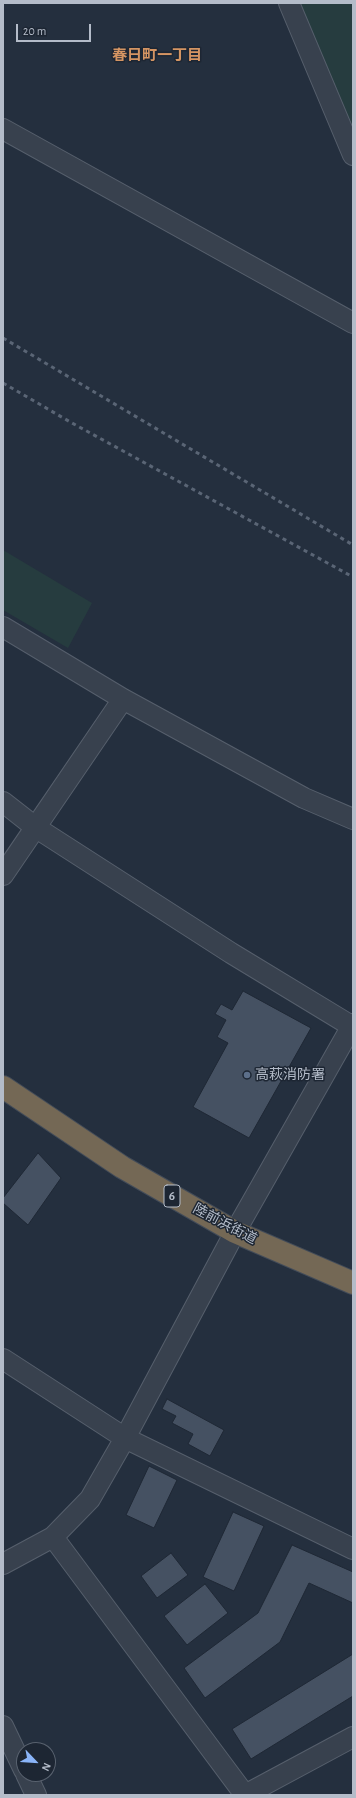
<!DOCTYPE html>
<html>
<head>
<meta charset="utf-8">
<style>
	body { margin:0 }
	#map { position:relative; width:356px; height:1798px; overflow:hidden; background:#242f3e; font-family:"Alegreya Sans",sans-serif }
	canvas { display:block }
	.frame { position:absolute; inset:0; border:4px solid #b4bcc9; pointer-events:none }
	.north { position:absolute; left:16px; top:1742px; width:40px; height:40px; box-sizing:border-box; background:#1d2633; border:1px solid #59626f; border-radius:50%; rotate:115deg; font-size:11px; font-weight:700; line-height:16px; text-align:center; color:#b4bcc9 }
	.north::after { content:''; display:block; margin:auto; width:14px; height:18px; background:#8ab4f8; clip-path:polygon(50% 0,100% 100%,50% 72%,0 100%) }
	.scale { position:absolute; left:16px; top:24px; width:75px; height:18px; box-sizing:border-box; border:2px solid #b4bcc9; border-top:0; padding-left:5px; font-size:12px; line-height:14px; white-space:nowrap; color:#b4bcc9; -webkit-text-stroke:3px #1d2633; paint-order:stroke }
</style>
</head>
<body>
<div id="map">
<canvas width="356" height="1798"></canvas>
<div class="frame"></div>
<div class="north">N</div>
<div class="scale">20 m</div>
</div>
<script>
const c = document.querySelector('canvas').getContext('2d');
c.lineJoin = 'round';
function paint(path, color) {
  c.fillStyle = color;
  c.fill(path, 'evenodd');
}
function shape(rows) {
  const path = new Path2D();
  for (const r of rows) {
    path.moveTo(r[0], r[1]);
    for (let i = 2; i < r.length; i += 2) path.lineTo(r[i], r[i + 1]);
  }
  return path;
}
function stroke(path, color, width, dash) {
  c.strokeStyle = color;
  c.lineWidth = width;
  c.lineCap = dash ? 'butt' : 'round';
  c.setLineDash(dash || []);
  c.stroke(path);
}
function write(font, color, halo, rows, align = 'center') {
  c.font = font + ' "Alegreya Sans","Noto Sans JP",sans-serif';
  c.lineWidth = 3;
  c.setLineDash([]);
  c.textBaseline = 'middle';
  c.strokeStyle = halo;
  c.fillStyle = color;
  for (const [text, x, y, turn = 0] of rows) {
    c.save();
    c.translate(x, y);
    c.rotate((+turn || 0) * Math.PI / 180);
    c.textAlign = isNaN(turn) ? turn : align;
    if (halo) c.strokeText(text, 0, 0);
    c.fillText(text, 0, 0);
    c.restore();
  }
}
const green = shape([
	[289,3,353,3,353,143],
	[3,550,92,603,68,648,3,610]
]);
const building = shape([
	[243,991,311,1028,249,1138,193,1107,228,1043,217,1037,226,1020,215,1014,221,1004,232,1010,243,991],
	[38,1153,61,1178,28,1225,3,1203,3,1198,38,1153],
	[167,1399,224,1430,210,1456,188,1444,193,1434,172,1423,176,1416,162,1409,167,1399],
	[149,1466,177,1480,154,1528,126,1515,149,1466],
	[233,1512,264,1526,234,1591,203,1577,233,1512],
	[292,1545,353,1572,353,1603,309,1583,280,1642,205,1698,184,1668,258,1613,292,1545],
	[171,1553,188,1575,157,1598,141,1576,171,1553],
	[205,1584,228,1613,187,1645,164,1616,205,1584],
	[353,1654,353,1696,251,1759,232,1729,353,1654]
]);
const street = shape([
	[289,3,353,155],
	[3,129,353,323],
	[3,627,123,699,304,798,353,819],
	[3,802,35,827,231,953,353,1027],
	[3,875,123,699],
	[3,1359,125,1438,353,1549],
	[53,1537,245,1795],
	[3,1564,53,1537,90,1499,125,1438,235,1232,353,1024],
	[3,1726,24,1770],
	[26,1774,36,1795],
	[245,1795,353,1737]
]);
const highway = shape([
	[3,1087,122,1167,235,1232,353,1283]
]);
const rail = shape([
	[3,338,353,545],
	[3,383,72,423,353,577]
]);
const markers = [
	[247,1075,4,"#5c6f8a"]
];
const shields = [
	[172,1196,16]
];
const shieldNames = [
	["6",172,1196]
];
const poiNames = [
	["高萩消防署",255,1075]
];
const streetNames = [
	["陸前浜街道",225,1224,28]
];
const neighbourhoodNames = [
	["春日町一丁目",157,55]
];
paint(green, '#263c3f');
paint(building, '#455162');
stroke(building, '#1f2835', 1);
stroke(street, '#565f6c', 22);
stroke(highway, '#434c59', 24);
stroke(street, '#38414e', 20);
stroke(highway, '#746855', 22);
stroke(rail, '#5a6575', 3, [4, 4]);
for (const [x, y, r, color] of markers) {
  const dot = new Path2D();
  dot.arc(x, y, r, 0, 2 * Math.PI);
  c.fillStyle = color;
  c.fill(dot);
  stroke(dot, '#1d2633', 1.5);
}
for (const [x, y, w] of shields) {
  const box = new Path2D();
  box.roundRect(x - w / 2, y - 11, w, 22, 3);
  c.fillStyle = '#1d2633';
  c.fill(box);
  stroke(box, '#b4bcc9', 1);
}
write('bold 13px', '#b4bcc9', null, shieldNames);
write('14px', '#b4bcc9', '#1d2633', poiNames, 'left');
write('14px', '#b4bcc9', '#1d2633', streetNames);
write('bold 15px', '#d59563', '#1d2633', neighbourhoodNames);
</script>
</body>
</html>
